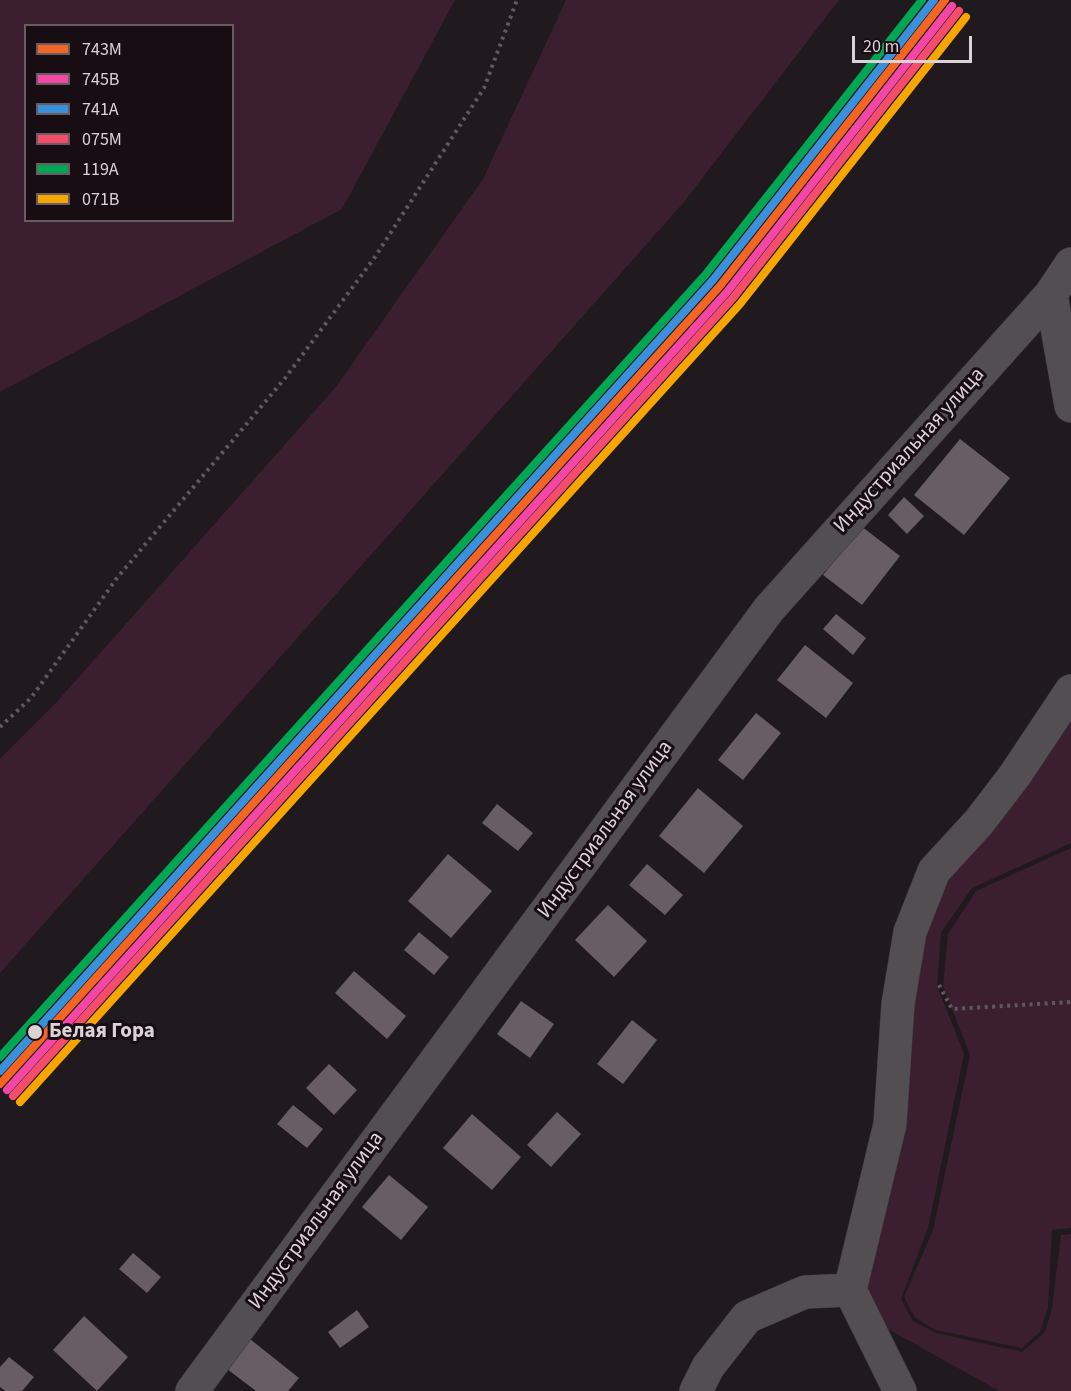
<!DOCTYPE html>
<html>
<head>
<meta charset="utf-8">
<style>
	body { margin:0 }
	#map { position:relative; width:1071px; height:1391px; overflow:hidden; background:#20191d; font-family:"Source Sans 3",sans-serif }
	canvas { display:block }
	.legend { position:absolute; left:24px; top:24px; width:210px; height:198px; box-sizing:border-box; background:#190d14; border:2px solid #675c62; margin:0; padding:8px 10px; list-style:none; font-size:18px; color:#dbd2d7 }
	.legend li { display:flex; align-items:center; gap:12px; height:30px }
	.legend b { width:30px; border:2px solid #675c62 }
	.scale { position:absolute; left:852px; top:36px; width:120px; height:27px; box-sizing:border-box; border:3px solid #dbd2d7; border-top:0; padding-left:8px; font-size:18px; line-height:21px; white-space:nowrap; color:#dbd2d7; -webkit-text-stroke:4px #190d14; paint-order:stroke }
</style>
</head>
<body>
<div id="map">
<canvas width="1071" height="1391"></canvas>
<ul class="legend">
<li><b style="height:8px;background:#f26522"></b>743М</li>
<li><b style="height:8px;background:#f346a5"></b>745В</li>
<li><b style="height:8px;background:#3a90db"></b>741А</li>
<li><b style="height:8px;background:#f44d6c"></b>075М</li>
<li><b style="height:8px;background:#00a651"></b>119А</li>
<li><b style="height:8px;background:#f7a600"></b>071В</li>
</ul>
<div class="scale">20 m</div>
</div>
<script>
const c = document.querySelector('canvas').getContext('2d');
c.lineJoin = 'round';
function paint(path, color) {
  c.fillStyle = color;
  c.fill(path, 'evenodd');
}
function shape(rows) {
  const path = new Path2D();
  for (const r of rows) {
    path.moveTo(r[0], r[1]);
    for (let i = 2; i < r.length; i += 2) path.lineTo(r[i], r[i + 1]);
  }
  return path;
}
function stroke(path, color, width, dash) {
  c.strokeStyle = color;
  c.lineWidth = width;
  c.lineCap = dash ? 'butt' : 'round';
  c.setLineDash(dash || []);
  c.stroke(path);
}
function write(font, color, halo, rows, align = 'center') {
  c.font = font + ' "Source Sans 3",sans-serif';
  c.lineWidth = 6;
  c.setLineDash([]);
  c.textBaseline = 'middle';
  c.strokeStyle = halo;
  c.fillStyle = color;
  for (const [text, x, y, turn = 0] of rows) {
    c.save();
    c.translate(x, y);
    c.rotate((+turn || 0) * Math.PI / 180);
    c.textAlign = isNaN(turn) ? turn : align;
    if (halo) c.strokeText(text, 0, 0);
    c.fillText(text, 0, 0);
    c.restore();
  }
}
const green = shape([
	[0,0,455,0,342,209,0,392],
	[26,26,232,26,232,220,26,220],
	[566,0,839,0,684,202,0,973,0,759,55,704,335,388,483,179],
	[1071,714,1071,843,972,888,941,933,937,986,964,1054,928,1228,901,1299,913,1321,936,1333,1022,1352,1045,1332,1052,1308,1061,1235,1071,1234,1071,1391,999,1391,888,1329,859,1283,903,1005,939,872],
	[1071,848,1071,1228,1052,1230,1048,1308,1040,1332,1022,1348,936,1330,915,1318,904,1297,933,1230,970,1055,943,986,948,934,976,891]
]);
const building = shape([
	[960,439,1010,478,964,535,914,495],
	[904,497,924,516,907,534,888,515],
	[861,526,900,556,862,605,823,575],
	[836,614,866,638,853,655,823,629],
	[805,645,853,683,826,718,777,680],
	[756,713,781,733,743,780,718,760],
	[698,788,743,826,704,873,659,836],
	[497,804,533,833,518,851,482,823],
	[448,854,492,891,451,938,408,901],
	[647,864,683,895,665,915,629,885],
	[608,905,647,941,614,977,575,940],
	[419,932,449,957,434,975,404,950],
	[354,971,406,1016,387,1039,335,993],
	[521,1001,554,1024,530,1058,497,1034],
	[632,1020,657,1040,623,1084,597,1064],
	[329,1064,357,1090,334,1115,306,1088],
	[293,1105,323,1129,307,1148,277,1124],
	[557,1112,581,1134,551,1167,527,1145],
	[472,1114,521,1157,492,1190,443,1148],
	[389,1175,428,1207,401,1240,362,1207],
	[133,1253,161,1277,147,1293,119,1269],
	[357,1310,369,1327,340,1348,328,1332],
	[84,1316,128,1357,97,1391,53,1350],
	[250,1339,299,1378,288,1391,256,1391,227,1369],
	[9,1357,34,1377,22,1391,5,1391,0,1387,0,1367]
]);
const path = shape([
	[0,727,31,698,117,578,286,377,375,257,484,88,517,0],
	[939,985,952,1009,1071,1002]
]);
const minor = shape([
	[1051,294,1071,406],
	[850,1290,890,1124,898,1004,910,932,934,871,979,822,1015,775,1071,691],
	[696,1391,708,1367,747,1317,805,1292,850,1290,900,1391]
]);
const tertiary = shape([
	[192,1391,769,609,1051,294,1071,264]
]);
const rail1 = shape([
	[0,1084,720,286,945,0]
]);
const rail2 = shape([
	[7,1090,727,292,952,6]
]);
const rail3 = shape([
	[0,1071,713,280,934,0]
]);
const rail4 = shape([
	[13,1096,733,298,959,11]
]);
const rail5 = shape([
	[0,1057,706,274,922,0]
]);
const rail6 = shape([
	[20,1102,740,304,966,17]
]);
const markers = [
	[35,1032,8,"#dbd2d7"]
];
const streetNames = [
	["Индустриальная улица",910,451,-48],
	["Индустриальная улица",606,830,-54],
	["Индустриальная улица",317,1221,-54]
];
const stopNames = [
	["Белая Гора",49,1032]
];
paint(green, '#3b1f30');
paint(building, '#695d64');
stroke(minor, '#3b3639', 34);
stroke(tertiary, '#3b3639', 34);
stroke(path, '#5e595c', 4, [3, 4.5]);
stroke(minor, '#534e51', 33);
stroke(tertiary, '#534e51', 33);
stroke(rail1, '#f26522', 8);
stroke(rail2, '#f346a5', 8);
stroke(rail3, '#3a90db', 8);
stroke(rail4, '#f44d6c', 8);
stroke(rail5, '#00a651', 8);
stroke(rail6, '#f7a600', 8);
for (const [x, y, r, color] of markers) {
  const dot = new Path2D();
  dot.arc(x, y, r, 0, 2 * Math.PI);
  c.fillStyle = color;
  c.fill(dot);
  stroke(dot, '#190d14', 2);
}
write('21px', '#dbd2d7', '#190d14', streetNames);
write('bold 21px', '#dbd2d7', '#190d14', stopNames, 'left');
</script>
</body>
</html>
